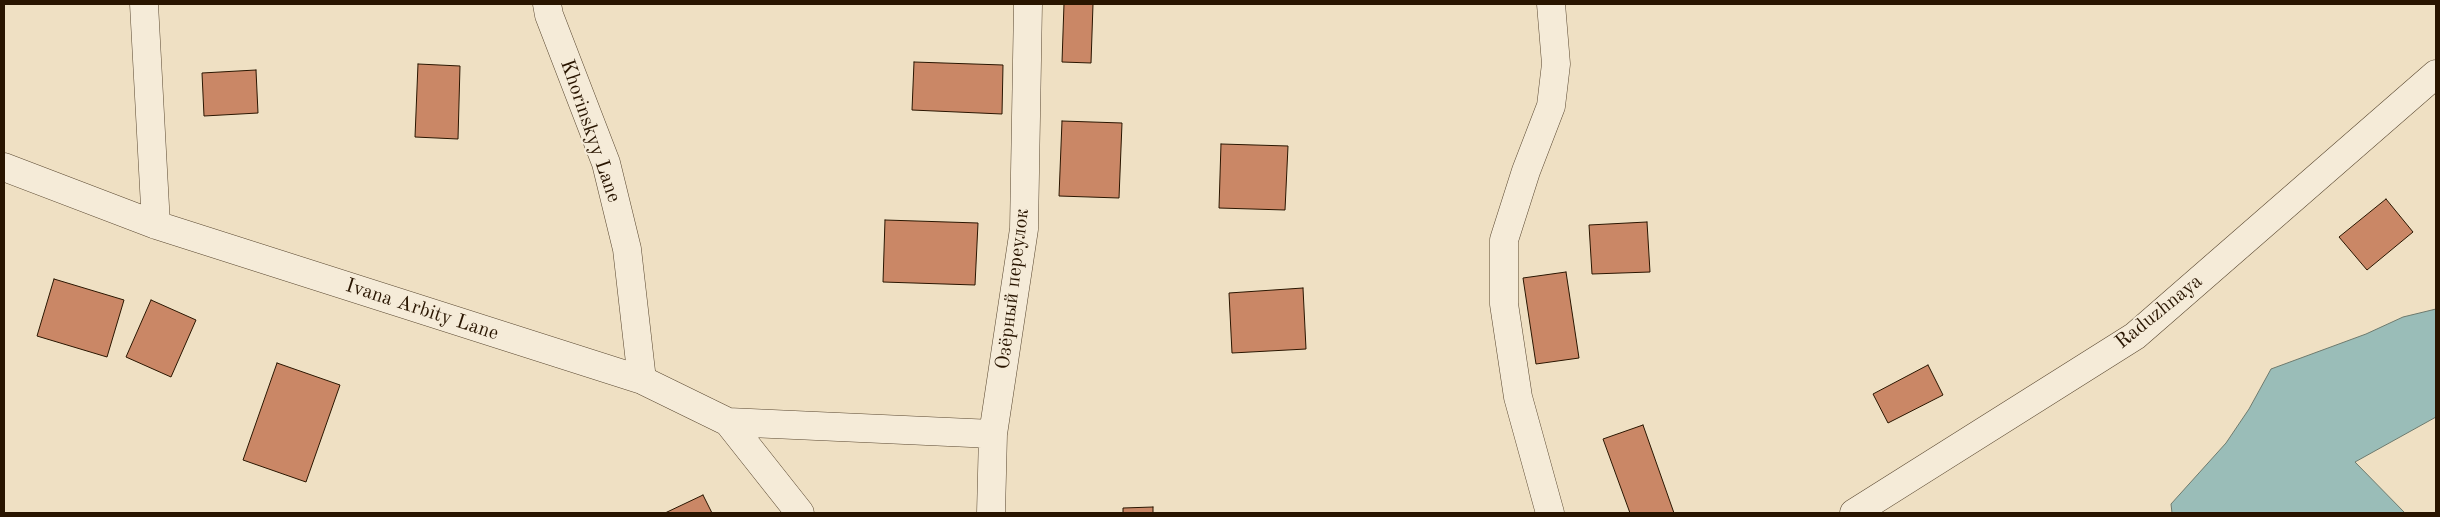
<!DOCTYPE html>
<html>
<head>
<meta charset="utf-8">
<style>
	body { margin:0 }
	#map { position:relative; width:2440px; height:517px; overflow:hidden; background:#efe0c3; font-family:"Old Standard TT",serif }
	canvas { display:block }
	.frame { position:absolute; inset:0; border:5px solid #291500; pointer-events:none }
</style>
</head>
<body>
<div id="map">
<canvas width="2440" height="517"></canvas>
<div class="frame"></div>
</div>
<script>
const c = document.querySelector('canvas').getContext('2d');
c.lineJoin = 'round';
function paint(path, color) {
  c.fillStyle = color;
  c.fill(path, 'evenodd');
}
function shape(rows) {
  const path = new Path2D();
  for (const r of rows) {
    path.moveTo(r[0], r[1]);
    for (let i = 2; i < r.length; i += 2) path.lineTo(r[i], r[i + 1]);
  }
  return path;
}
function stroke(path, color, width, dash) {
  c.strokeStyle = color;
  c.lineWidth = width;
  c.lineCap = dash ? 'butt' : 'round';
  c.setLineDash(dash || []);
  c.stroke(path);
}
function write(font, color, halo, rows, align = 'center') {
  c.font = font + ' "Old Standard TT",serif';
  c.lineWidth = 4.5;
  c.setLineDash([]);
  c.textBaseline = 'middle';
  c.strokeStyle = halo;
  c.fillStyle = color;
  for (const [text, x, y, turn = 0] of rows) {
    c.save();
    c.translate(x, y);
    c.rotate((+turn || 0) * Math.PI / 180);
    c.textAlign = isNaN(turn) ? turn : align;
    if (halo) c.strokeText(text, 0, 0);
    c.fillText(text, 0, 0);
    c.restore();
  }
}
const water = shape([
	[2436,309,2436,417,2355,462,2405,513,2172,513,2171,504,2226,443,2249,409,2271,369,2366,334,2403,317,2436,309]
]);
const building = shape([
	[1064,4,1093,4,1091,63,1062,62,1064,4],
	[914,62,1003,65,1002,114,912,110,914,62],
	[418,64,460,66,458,139,415,137,418,64],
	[256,70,258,113,204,116,202,73,256,70],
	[1062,121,1122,123,1119,198,1059,196,1062,121],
	[1221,144,1288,146,1285,210,1219,208,1221,144],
	[2386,199,2413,232,2367,270,2339,237,2386,199],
	[885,220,978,223,975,285,883,282,885,220],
	[1647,222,1650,272,1592,274,1589,225,1647,222],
	[1566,272,1579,358,1536,364,1523,278,1566,272],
	[54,279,124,300,107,357,37,336,54,279],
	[1303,288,1306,349,1232,353,1229,293,1303,288],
	[151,300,196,320,171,377,126,357,151,300],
	[277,363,340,385,306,482,243,460,277,363],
	[1928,365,1943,395,1888,423,1873,394,1928,365],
	[1643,425,1674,513,1630,513,1603,439,1643,425],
	[703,495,712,513,665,513,703,495],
	[1153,507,1153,513,1123,513,1123,508,1153,507]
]);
const minor = shape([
	[144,4,156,225],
	[547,4,549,15,606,163,627,249,642,380],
	[4,167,156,225,642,380,728,422,800,513],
	[728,422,993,434],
	[991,513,993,434,1024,229,1028,4],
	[1550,513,1518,397,1504,304,1504,240,1526,171,1551,106,1556,64,1551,4],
	[1854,513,2135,336,2436,74]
]);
const streetNames = [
	["Khorinskyy Lane",590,131,71],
	["Озёрный переулок",1013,289,-83],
	["Ivana Arbity Lane",422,310,18],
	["Raduzhnaya",2159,312,-39]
];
paint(water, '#9abdb8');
stroke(water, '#6d7a6e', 1);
paint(building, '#ca8766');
stroke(building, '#291500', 1);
stroke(minor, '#5a4831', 29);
stroke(minor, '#f5ebd8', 28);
write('20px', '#291500', '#f5ebd8', streetNames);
</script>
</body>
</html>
